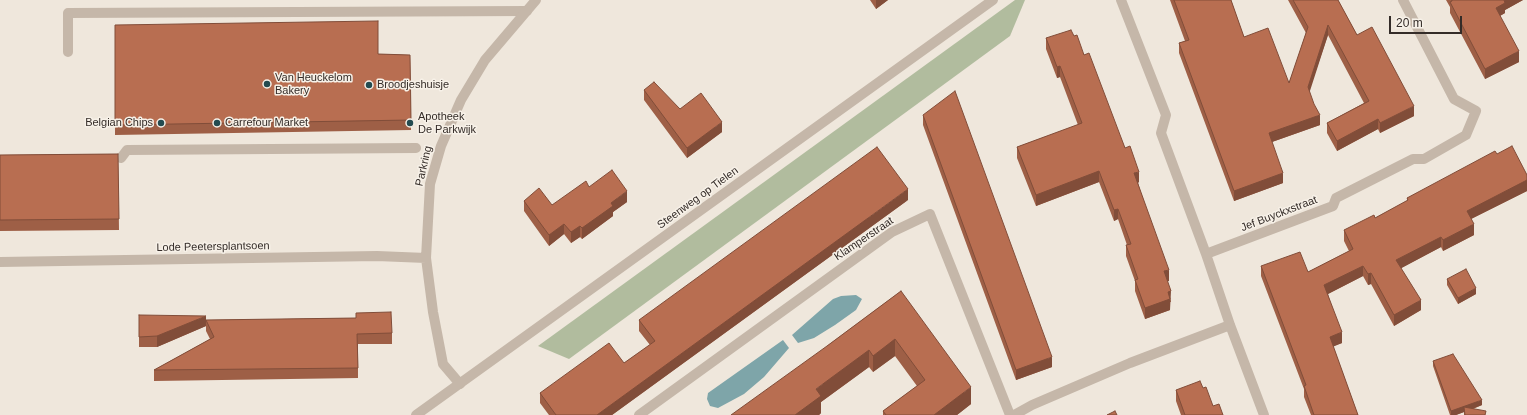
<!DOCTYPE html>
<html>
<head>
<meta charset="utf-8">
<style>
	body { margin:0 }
	#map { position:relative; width:1527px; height:415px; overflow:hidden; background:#efe7dc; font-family:Helvetica,sans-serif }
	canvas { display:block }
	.scale { position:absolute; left:1389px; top:16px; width:73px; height:18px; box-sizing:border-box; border:2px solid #342c28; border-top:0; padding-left:5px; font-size:12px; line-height:14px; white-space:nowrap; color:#342c28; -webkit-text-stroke:3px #f7f1e8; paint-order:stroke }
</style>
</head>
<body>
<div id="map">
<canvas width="1527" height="415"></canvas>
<div class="scale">20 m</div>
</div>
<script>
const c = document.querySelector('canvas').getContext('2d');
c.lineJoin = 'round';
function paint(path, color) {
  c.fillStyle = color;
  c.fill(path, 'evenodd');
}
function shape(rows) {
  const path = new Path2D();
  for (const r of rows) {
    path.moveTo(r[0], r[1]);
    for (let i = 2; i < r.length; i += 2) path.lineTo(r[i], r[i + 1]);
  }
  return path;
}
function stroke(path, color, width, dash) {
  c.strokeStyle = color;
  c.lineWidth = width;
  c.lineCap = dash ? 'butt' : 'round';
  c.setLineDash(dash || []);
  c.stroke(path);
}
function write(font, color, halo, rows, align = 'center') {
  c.font = font + ' Helvetica,sans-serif';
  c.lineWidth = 3;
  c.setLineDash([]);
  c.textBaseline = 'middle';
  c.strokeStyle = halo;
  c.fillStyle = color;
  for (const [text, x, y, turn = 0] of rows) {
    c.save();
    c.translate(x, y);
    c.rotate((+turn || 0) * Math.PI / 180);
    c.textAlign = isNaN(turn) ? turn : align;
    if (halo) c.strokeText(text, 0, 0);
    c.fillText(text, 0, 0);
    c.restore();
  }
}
const green = shape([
	[1015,0,1025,0,1010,36,569,359,538,346]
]);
const water = shape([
	[856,295,862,299,856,310,835,325,814,338,798,343,792,335,833,299,841,296],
	[783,340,789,348,764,377,744,394,718,408,710,406,707,399,708,393]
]);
const service = shape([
	[68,52,68,13,527,11]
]);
const pedestrian = shape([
	[121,158,127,150,416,148]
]);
const minor = shape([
	[1121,0,1166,115,1161,133,1206,254,1230,325,1264,415],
	[1206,254,1333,206,1336,198,1413,159,1424,159,1466,135,1476,111,1454,99,1403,0],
	[0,262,377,256,426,258],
	[460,384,443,364,433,312,426,258,430,184,441,146,461,100,485,60,536,0],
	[639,415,892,232,930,214,1010,415],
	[1014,415,1032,405,1130,363,1230,325]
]);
const tertiary = shape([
	[416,415,993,0]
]);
const wall = shape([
	[870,0,888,0,876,9],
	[1170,0,1231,0,1244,37,1289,83,1306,33,1288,0,1338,0,1357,35,1414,116,1380,133,1378,129,1337,151,1327,133,1327,123,1364,103,1328,35,1309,91,1320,125,1272,142,1283,183,1234,201,1179,53,1179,43,1185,41],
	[1446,0,1523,0,1505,10,1505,13,1500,16,1519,62,1485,79,1450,13,1450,7],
	[115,25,378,54,410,55,411,130,115,135],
	[1074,36,1084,55,1125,148,1139,182,1138,183,1169,281,1167,281,1171,302,1170,302,1170,310,1145,319,1135,291,1135,281,1126,256,1126,245,1127,245,1118,219,1114,221,1099,182,1036,206,1017,158,1017,147,1078,125,1060,77,1057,78,1046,49,1046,38],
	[644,90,680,109,722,132,687,158,644,100],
	[923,115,1052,367,1016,380,923,125],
	[118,154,119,230,0,231,0,155],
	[1497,154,1527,175,1527,191,1471,219,1474,235,1443,251,1441,247,1401,268,1421,310,1394,326,1371,284,1368,285,1363,276,1328,294,1342,343,1333,346,1358,415,1311,415,1304,397,1304,389,1261,276,1261,266,1308,272,1349,251,1344,241,1344,230,1375,218,1407,201,1407,198],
	[589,187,627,202,613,212,613,216,582,239,580,237,571,243,564,234,549,246,524,211,524,201,552,205],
	[908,200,612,415,549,415,540,403,540,393,624,363,650,345,639,331,639,320],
	[1447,279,1476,294,1458,304,1447,285],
	[901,291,971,404,957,415,883,415,883,411,917,386,895,356,873,372,869,367,821,402,821,413,819,415,827,346],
	[356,313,392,333,392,344,358,344,358,378,154,381,154,370,210,339,206,331,206,326,157,347,139,347,139,315,206,320,356,318],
	[1433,361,1482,405,1473,409,1486,415,1464,415,1464,412,1456,415,1450,415,1433,366],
	[1203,388,1213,406,1223,415,1181,415,1176,401,1176,390]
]);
const shadedWall = shape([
	[876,0,888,0,876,9],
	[1504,0,1523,0,1505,10,1505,13,1496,18,1496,8],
	[1328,25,1328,35,1308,97,1308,87],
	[1519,51,1519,62,1485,79,1485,69],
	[1060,66,1060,77,1057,78,1057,67],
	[1414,106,1414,116,1380,133,1380,123],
	[1320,115,1320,125,1269,143,1269,133],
	[1378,119,1378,129,1337,151,1337,141],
	[722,122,722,132,687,158,687,148],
	[1099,171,1099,182,1036,206,1036,195],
	[1139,172,1139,182,1134,184,1134,173],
	[1283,173,1283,183,1234,201,1234,191],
	[1527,180,1527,191,1467,221,1467,211],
	[908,189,908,200,612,415,597,415],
	[627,191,627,202,613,212,613,216,582,239,582,228,611,203],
	[1118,209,1118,219,1114,221,1114,210],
	[564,224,564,234,549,246,549,235],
	[1474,224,1474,235,1443,251,1443,240],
	[580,226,580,237,571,243,571,232],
	[1441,237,1441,247,1396,271,1396,260],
	[1363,266,1363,276,1324,296,1324,285],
	[1169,270,1169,281,1164,282,1164,271],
	[1371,273,1371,284,1368,285,1368,274],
	[1476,288,1476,294,1458,304,1458,298],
	[1171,291,1170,310,1145,319,1145,308,1168,292],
	[1421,300,1421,310,1394,326,1394,315],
	[206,316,206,326,157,347,157,336],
	[1342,332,1342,343,1330,348,1330,337],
	[895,339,895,356,873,372,873,356],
	[869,350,869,367,821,402,821,413,819,415,795,415,816,389],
	[1052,357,1052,367,1016,380,1016,370],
	[971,387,971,404,957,415,934,415],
	[1482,400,1482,405,1464,412,1464,407,1464,412,1456,415,1451,415,1451,411]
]);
const building = shape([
	[1174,0,1231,0,1244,37,1268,28,1289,83,1308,27,1293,0,1338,0,1357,35,1372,27,1414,106,1380,123,1378,119,1337,141,1327,123,1369,101,1328,25,1308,87,1314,104,1320,115,1269,133,1283,173,1234,191,1179,43,1189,40,1174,0],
	[1452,0,1504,0,1505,3,1496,8,1519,51,1485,69,1450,2,1452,1,1452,0],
	[378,21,378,54,410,55,411,120,115,125,115,25,378,21],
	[1071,30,1074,36,1077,35,1084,55,1089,53,1125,148,1130,146,1139,172,1134,173,1169,270,1164,271,1171,291,1168,292,1170,299,1145,308,1135,280,1138,279,1126,245,1131,244,1118,209,1114,210,1099,171,1036,195,1017,147,1082,123,1060,66,1057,67,1046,38,1071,30],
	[654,82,680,109,701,93,722,122,687,148,644,90,654,82],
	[955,91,1052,357,1016,370,923,115,955,91],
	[1512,146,1527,175,1527,180,1467,211,1474,224,1443,240,1441,237,1396,260,1421,300,1394,315,1371,273,1368,274,1363,266,1324,285,1342,332,1330,337,1358,415,1314,415,1304,386,1306,385,1261,266,1300,252,1308,272,1353,249,1344,230,1374,215,1375,218,1408,200,1407,198,1495,151,1497,154,1512,146],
	[877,147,908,189,597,415,556,415,540,393,609,343,624,363,655,341,639,320,877,147],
	[118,154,119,219,0,220,0,155,118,154],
	[612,170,627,191,611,203,613,206,582,228,580,226,571,232,564,224,549,235,524,201,539,188,552,205,586,181,589,187,612,170],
	[1466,269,1476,288,1458,298,1447,279,1466,269],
	[901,291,971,387,934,415,886,415,883,411,925,380,895,339,873,356,869,350,816,389,821,396,795,415,731,415,827,346,901,291],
	[391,312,392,333,357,334,358,368,154,370,214,337,206,320,356,318,356,313,391,312],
	[139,315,206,316,157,336,139,337,139,315],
	[1453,354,1482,400,1451,411,1433,361,1453,354],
	[1200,381,1203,388,1206,387,1213,406,1219,404,1223,415,1185,415,1176,390,1200,381],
	[1464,407,1486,411,1485,415,1465,415,1464,407],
	[1115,411,1117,415,1107,415,1115,411]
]);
const markers = [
	[267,84,4,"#234b50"],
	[369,85,4,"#234b50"],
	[161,123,4,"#234b50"],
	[217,123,4,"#234b50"],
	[410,123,4,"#234b50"]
];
const poiNames = [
	["Van Heuckelom",275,78],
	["Bakery",275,91],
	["Broodjeshuisje",377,85],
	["Apotheek",418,117],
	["De Parkwijk",418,130],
	["Belgian Chips",153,123,"right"],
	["Carrefour Market",225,123]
];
const streetNames = [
	["Parkring",424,166,-77],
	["Steenweg op Tielen",698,198,-36],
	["Jef Buyckxstraat",1279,214,-21],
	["Klamperstraat",864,239,-34],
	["Lode Peetersplantsoen",213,247,-1]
];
paint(green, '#b1bc9e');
paint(water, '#7ea5a9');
stroke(service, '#c5b7a9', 10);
stroke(pedestrian, '#c5b7a9', 10);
stroke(minor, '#c5b7a9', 10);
stroke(tertiary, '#c5b7a9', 10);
paint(wall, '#9e5f46');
paint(shadedWall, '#814d39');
paint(building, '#b86e51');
stroke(building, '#814d39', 1);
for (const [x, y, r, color] of markers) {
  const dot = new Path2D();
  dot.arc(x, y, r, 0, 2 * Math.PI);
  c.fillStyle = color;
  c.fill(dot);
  stroke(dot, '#f7f1e8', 1.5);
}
write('11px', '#342c28', '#f7f1e8', poiNames, 'left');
write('11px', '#342c28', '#f7f1e8', streetNames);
</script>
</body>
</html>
